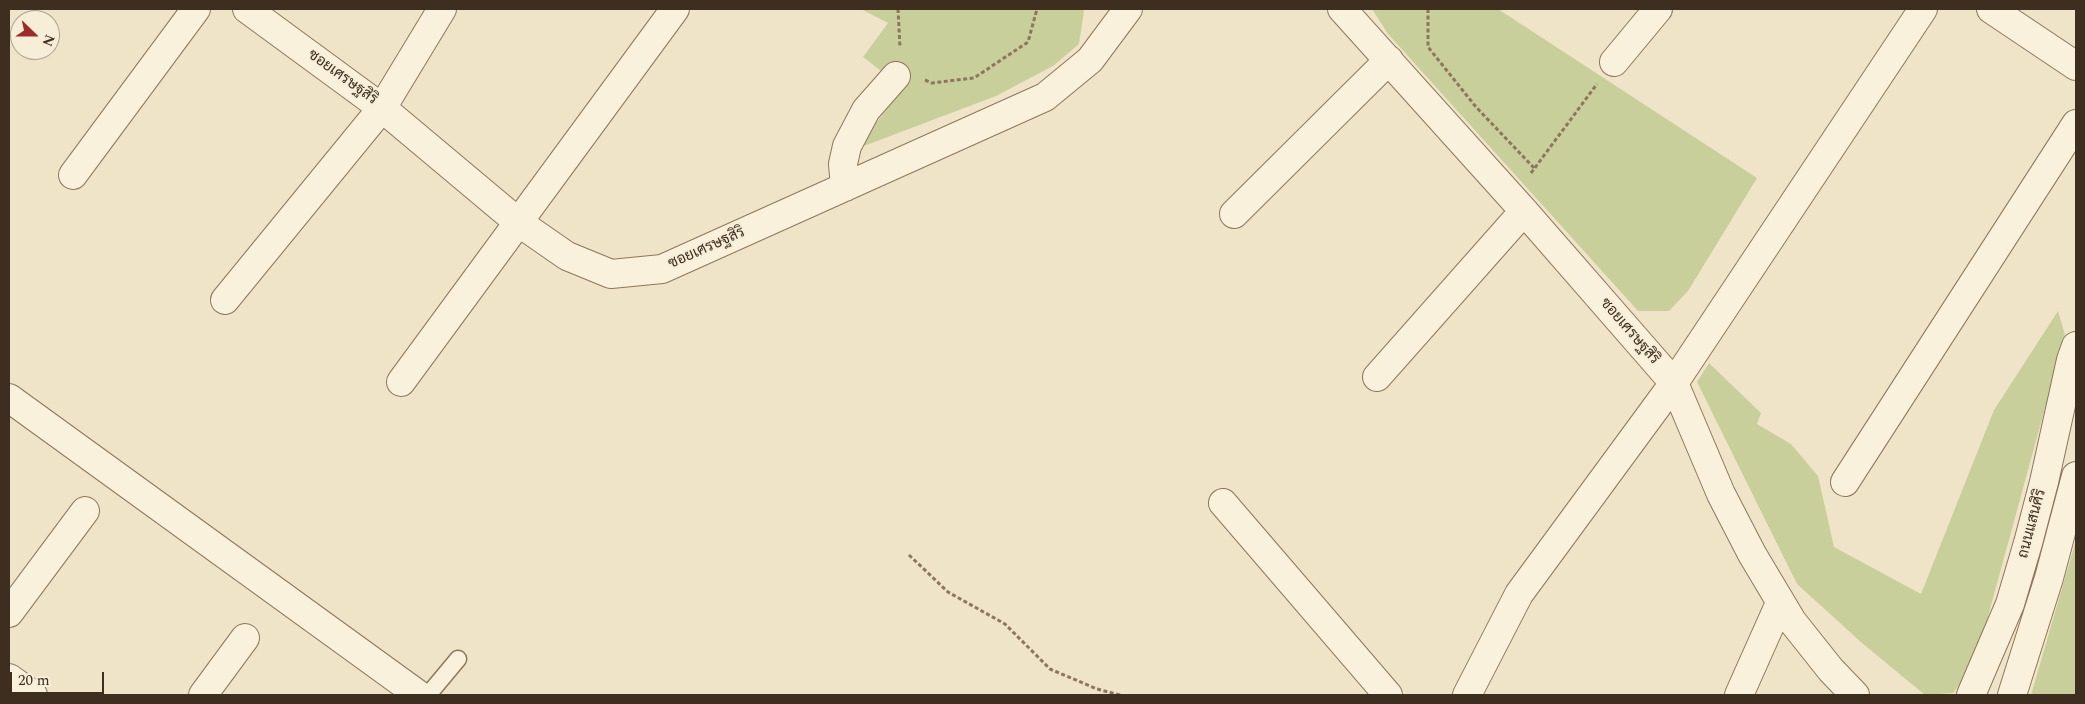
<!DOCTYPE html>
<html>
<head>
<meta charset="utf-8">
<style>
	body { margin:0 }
	#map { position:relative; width:2085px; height:704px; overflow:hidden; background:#f0e4c8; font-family:Spectral,serif }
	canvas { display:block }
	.frame { position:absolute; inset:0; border:10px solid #3d2e20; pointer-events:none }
	.north { position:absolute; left:10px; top:10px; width:50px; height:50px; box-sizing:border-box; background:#f7eed8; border:1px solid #ada18e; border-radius:50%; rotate:112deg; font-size:14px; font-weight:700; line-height:20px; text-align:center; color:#3d2e20 }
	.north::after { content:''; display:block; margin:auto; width:18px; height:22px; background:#9e2a2b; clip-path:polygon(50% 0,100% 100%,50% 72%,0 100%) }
	.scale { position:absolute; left:10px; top:672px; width:94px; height:22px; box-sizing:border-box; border:2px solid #3d2e20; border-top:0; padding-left:6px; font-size:15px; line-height:18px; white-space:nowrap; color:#3d2e20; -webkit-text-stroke:4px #f7eed8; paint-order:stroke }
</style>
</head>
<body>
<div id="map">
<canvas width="2085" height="704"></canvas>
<div class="frame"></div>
<div class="north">N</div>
<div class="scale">20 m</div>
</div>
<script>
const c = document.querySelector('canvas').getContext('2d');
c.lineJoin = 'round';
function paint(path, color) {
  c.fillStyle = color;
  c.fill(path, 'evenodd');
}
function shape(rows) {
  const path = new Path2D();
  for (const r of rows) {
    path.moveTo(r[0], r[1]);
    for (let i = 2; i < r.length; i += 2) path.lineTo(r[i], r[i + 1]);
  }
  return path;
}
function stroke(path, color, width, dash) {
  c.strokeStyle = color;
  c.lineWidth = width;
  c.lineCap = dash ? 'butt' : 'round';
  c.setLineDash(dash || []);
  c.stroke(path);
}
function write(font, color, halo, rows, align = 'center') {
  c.font = font + ' Spectral,Sarabun,serif';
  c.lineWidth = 4.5;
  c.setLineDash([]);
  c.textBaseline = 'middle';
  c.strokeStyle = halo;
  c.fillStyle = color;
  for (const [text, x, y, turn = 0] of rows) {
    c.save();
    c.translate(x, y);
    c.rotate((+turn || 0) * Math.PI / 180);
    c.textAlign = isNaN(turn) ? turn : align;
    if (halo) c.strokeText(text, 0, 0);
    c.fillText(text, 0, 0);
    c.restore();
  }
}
const green = shape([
	[861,9,1081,9,1084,11,1079,44,1053,66,996,96,856,149,903,88,863,57,888,23],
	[1372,9,1498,9,1757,178,1688,291,1669,311,1638,311,1388,34],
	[2058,311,2065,335,1975,664,1953,693,1925,695,1862,643,1797,584,1697,382,1709,363,1761,413,1757,424,1791,444,1818,476,1834,547,1921,594,1994,410],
	[2076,540,2075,617,2076,619,2076,695,2031,695]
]);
const path = shape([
	[898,9,900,47],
	[1428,9,1428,47,1476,107,1535,169],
	[925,80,932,83,974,78,1028,42,1037,9],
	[1531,173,1597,84],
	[909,555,948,592,1005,624,1050,669,1097,689,1120,695]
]);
const service = shape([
	[428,695,458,659]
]);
const minor = shape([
	[247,9,382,108,518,222,567,256,611,274,662,269,1045,97,1090,60,1128,9],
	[1342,9,1524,211,1674,383,1721,494,1752,554,1792,621,1831,670,1855,695],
	[1991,9,2076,66],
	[1614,62,1658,9],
	[73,175,196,9],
	[845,187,843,164,847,146,866,110,896,76],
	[1234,214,1389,60],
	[225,300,382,108,442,9],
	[1377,377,1524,211],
	[401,382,675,9],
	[9,398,419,695],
	[1845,482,2076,124],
	[1223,503,1388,695],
	[9,613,85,511],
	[9,678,33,695],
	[203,695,245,638],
	[1467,695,1519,594,1674,383,1923,9],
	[1739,695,1780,603],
	[1971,695,2010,604,2028,543,2044,482,2071,360,2076,346],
	[2012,695,2049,578,2076,476]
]);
const streetNames = [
	["ซอยเศรษฐสิริ",342,78,36],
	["ซอยเศรษฐสิริ",707,249,-24],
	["ซอยเศรษฐสิริ",1629,332,49],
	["ถนนแสนศิริ",2033,524,-75]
];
paint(green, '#c9cf9b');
stroke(service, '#8d765c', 19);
stroke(minor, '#8d765c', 30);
stroke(path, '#8d765c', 3, [4, 2.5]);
stroke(service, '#faf1dc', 16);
stroke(minor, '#faf1dc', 28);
write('15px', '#3d2e20', '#f7eed8', streetNames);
</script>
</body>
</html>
